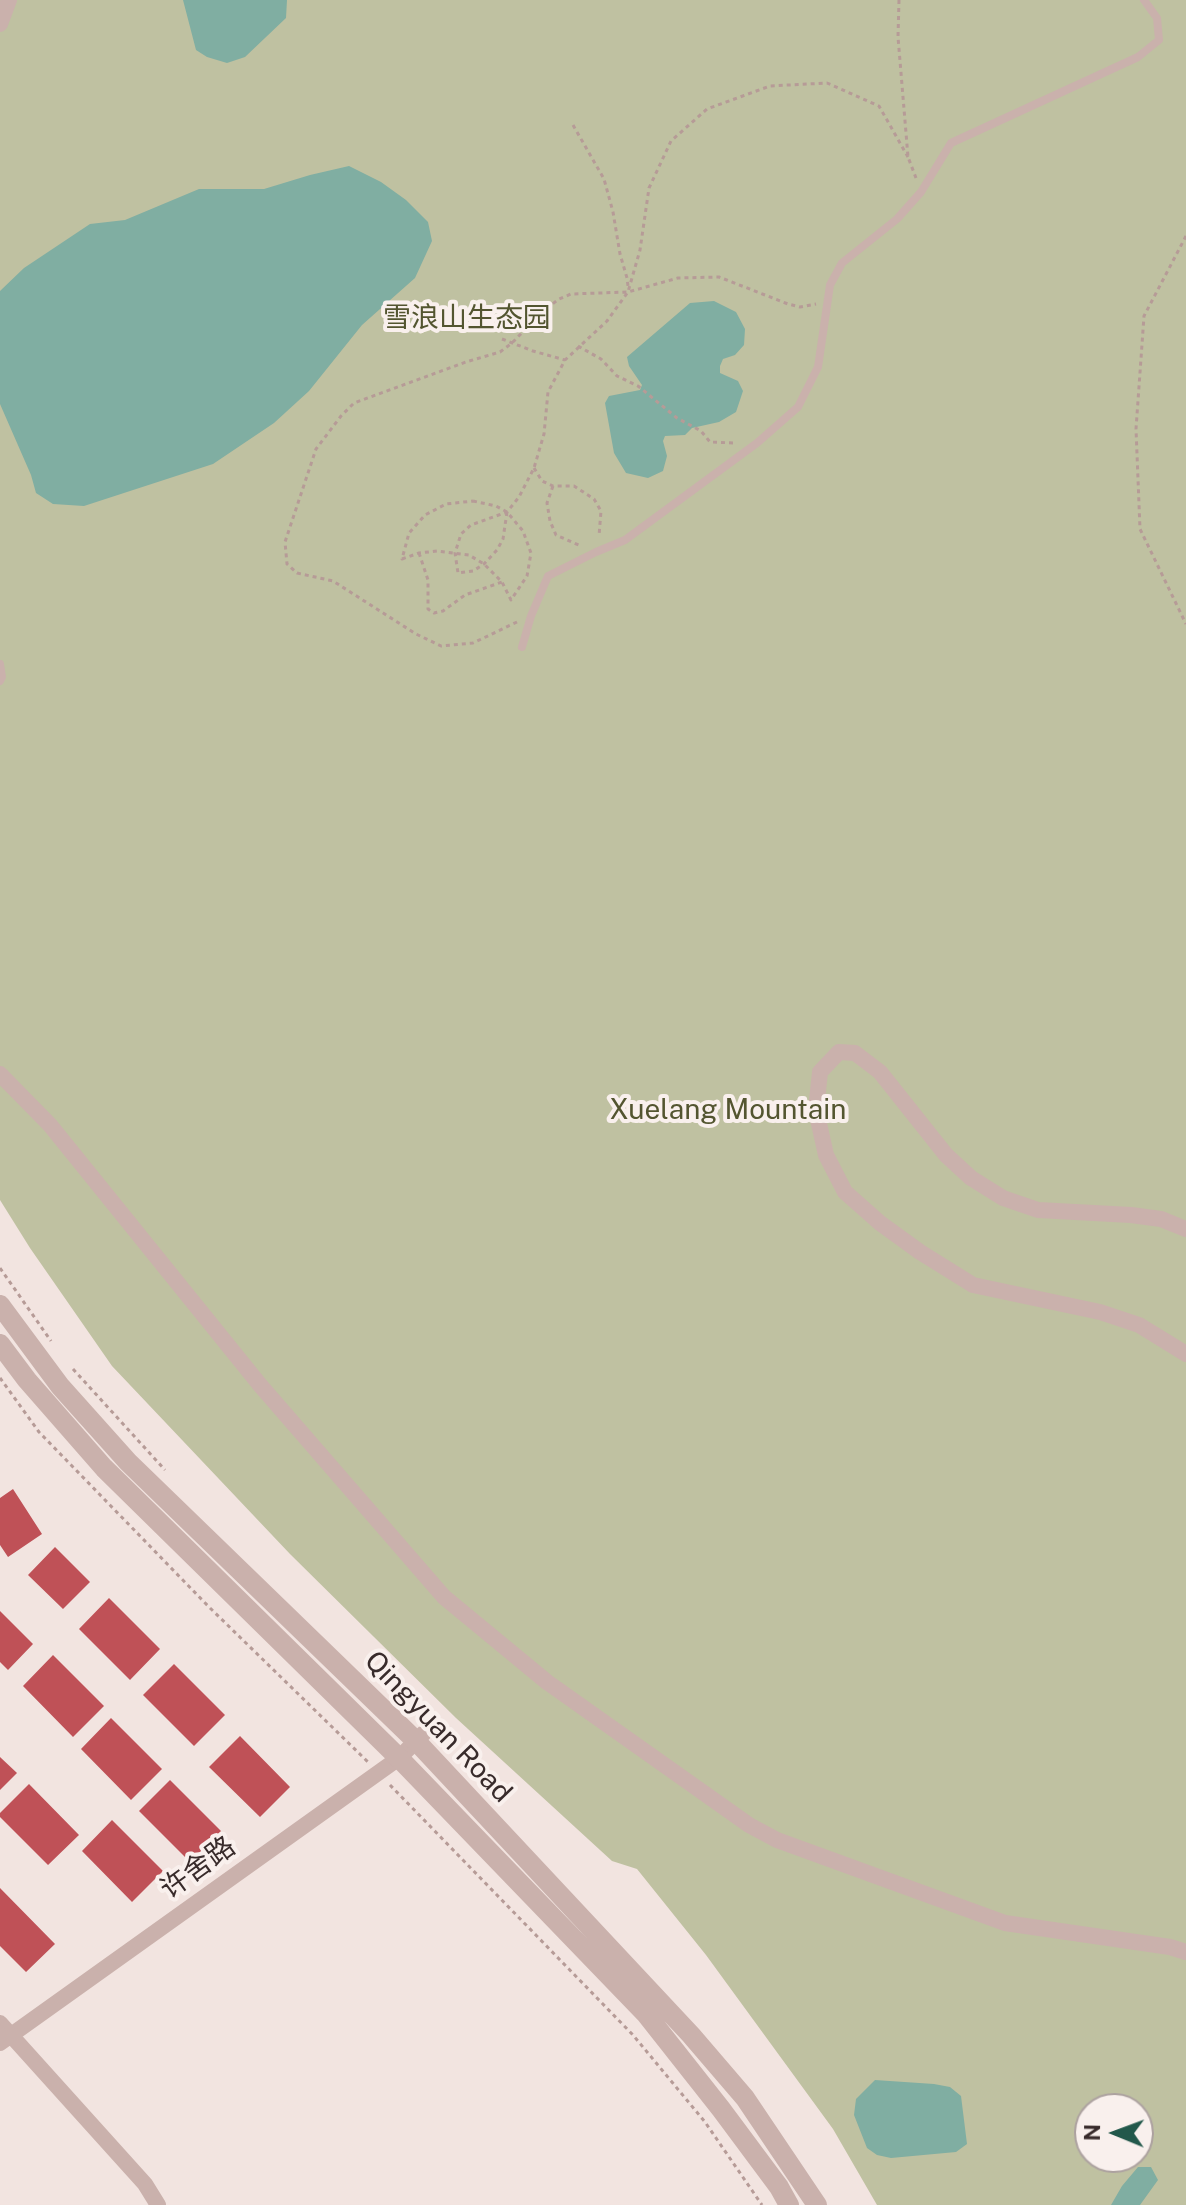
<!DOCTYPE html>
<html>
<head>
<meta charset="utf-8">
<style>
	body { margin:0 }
	#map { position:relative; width:1186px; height:2205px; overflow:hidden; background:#f2e4e0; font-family:"Public Sans",sans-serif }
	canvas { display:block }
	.north { position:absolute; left:1074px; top:2093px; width:80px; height:80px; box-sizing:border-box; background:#f9f0ed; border:2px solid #aca19f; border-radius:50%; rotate:271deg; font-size:22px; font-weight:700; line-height:32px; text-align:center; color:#382b2b }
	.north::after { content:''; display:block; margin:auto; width:28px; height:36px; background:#22584b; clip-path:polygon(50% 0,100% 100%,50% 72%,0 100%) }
</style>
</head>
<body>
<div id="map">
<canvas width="1186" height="2205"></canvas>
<div class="north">N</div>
</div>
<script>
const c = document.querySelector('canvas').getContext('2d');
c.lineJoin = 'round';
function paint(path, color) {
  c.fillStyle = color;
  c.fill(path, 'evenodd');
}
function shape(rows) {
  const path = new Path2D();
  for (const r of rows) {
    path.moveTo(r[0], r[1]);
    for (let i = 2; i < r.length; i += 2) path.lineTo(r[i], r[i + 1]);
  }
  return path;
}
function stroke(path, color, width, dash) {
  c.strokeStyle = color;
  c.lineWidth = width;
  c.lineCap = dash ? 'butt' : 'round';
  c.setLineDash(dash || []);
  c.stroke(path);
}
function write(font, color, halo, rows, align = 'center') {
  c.font = font + ' "Public Sans","Noto Sans SC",sans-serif';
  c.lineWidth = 8;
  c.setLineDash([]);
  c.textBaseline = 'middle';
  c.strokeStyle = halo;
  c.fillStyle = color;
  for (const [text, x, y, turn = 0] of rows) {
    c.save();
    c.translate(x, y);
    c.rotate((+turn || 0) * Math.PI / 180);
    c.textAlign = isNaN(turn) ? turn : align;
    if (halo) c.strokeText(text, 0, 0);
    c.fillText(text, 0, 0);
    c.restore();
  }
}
const green = shape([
	[0,0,1186,0,1186,2205,877,2205,833,2129,706,1955,637,1869,612,1861,456,1718,290,1554,112,1366,30,1248,0,1200],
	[1090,2109,1138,2109,1138,2157,1090,2157]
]);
const water = shape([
	[183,0,287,0,286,18,245,57,227,63,207,57,196,50],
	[349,166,381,182,406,200,428,222,432,241,415,278,362,325,309,391,274,423,213,464,84,506,53,504,36,493,31,475,0,404,0,291,24,268,90,224,125,220,199,189,264,189,310,175],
	[714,301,736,312,745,329,744,345,735,355,723,359,720,366,720,373,738,381,743,391,736,412,719,422,692,428,685,435,665,436,663,441,667,456,663,471,648,478,626,473,614,453,605,403,609,396,640,390,642,385,629,366,627,357,690,303],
	[875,2080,934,2084,950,2087,961,2096,967,2144,956,2152,891,2158,877,2155,867,2148,854,2115,856,2099],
	[1138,2167,1151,2167,1158,2180,1140,2205,1111,2205,1122,2186]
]);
const building = shape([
	[13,1489,42,1534,8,1557,0,1545,0,1498],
	[55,1547,90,1582,63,1609,28,1575],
	[109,1598,160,1649,130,1680,79,1629],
	[0,1611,33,1644,8,1670,0,1662],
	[53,1655,104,1706,73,1737,23,1686],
	[174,1664,225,1715,194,1746,143,1695],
	[111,1718,162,1769,131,1800,81,1749],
	[240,1736,290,1787,260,1817,209,1767],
	[0,1757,17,1773,0,1790],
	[170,1780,221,1831,190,1862,139,1811],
	[29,1784,79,1835,48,1865,0,1817,0,1813],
	[112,1820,163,1871,132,1902,82,1851],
	[0,1888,55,1944,26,1972,0,1946]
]);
const path = shape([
	[899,0,898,37,908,157,916,178],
	[573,125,604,179,613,212,620,254,627,278,628,286],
	[1186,236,1144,316,1136,429,1140,529,1186,624],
	[502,339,533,351,565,360],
	[578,346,601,359,617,376,638,386,677,418,701,431,710,442,734,443],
	[534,468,542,481,553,486,574,486,594,499,601,511,599,536],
	[553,486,547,503,550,521,556,535,581,546],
	[473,501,496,506,507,512,523,531,531,553,527,576,511,600,502,582,484,564,469,555,437,551,419,553,402,559,409,533,425,515,446,504,473,501],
	[507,512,503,539,497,550,484,564,473,571,458,573,455,553,461,534,471,525,507,512,519,497,534,468,544,434,548,392,565,360,607,321,628,292,640,250,649,188,671,141,707,109,770,86,827,83,879,106,908,157],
	[419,553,428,580,428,609,434,613,443,611,465,595,502,582],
	[517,622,473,643,441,646,416,634,333,581,297,573,287,564,285,542,316,449,341,416,354,403,466,362,500,352,512,343,542,312,559,299,571,294,628,292,678,278,719,277,788,304,800,307,816,304],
	[0,1268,51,1341],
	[73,1369,165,1470],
	[0,1378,39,1432,209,1607,368,1762],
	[390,1785,633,2035,705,2122,762,2205]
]);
const service = shape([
	[522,647,531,616,548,576,596,552,625,540,757,443,798,407,818,367,830,285,842,263,897,219,921,192,951,143,1138,57,1159,40,1157,18,1144,0],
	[0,664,2,677,0,681]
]);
const minor = shape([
	[0,24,9,0],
	[0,1074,50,1125,260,1385,444,1597,547,1682,749,1825,777,1840,1005,1923,1170,1947,1186,1952],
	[1186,1229,1161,1219,1131,1215,1038,1210,1003,1198,971,1178,946,1155,880,1072,855,1053,839,1052,820,1072,816,1110,826,1155,845,1192,880,1223,920,1252,973,1285,1100,1312,1139,1325,1186,1354],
	[0,2023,145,2184,158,2205],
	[0,2043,399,1758,424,1733]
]);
const tertiary = shape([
	[0,1305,60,1386,128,1462,417,1742,691,2035,745,2098,817,2205],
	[0,1344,27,1380,104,1468,399,1758,646,2014,721,2109,779,2187,789,2205]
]);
const parkNames = [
	["雪浪山生态园",467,318],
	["Xuelang Mountain",728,1110]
];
const streetNames = [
	["Qingyuan Road",438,1727,46],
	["许舍路",198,1868,-36]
];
paint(green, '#bfc1a1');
paint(water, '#80aea2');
paint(building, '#bf5157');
stroke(path, '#b69b97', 3, [4, 4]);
stroke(service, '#cab1ac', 8);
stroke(minor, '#cab1ac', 16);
stroke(tertiary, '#cab1ac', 20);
write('28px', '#535530', '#f9f0ed', parkNames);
write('28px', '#382b2b', '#f9f0ed', streetNames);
</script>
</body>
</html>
